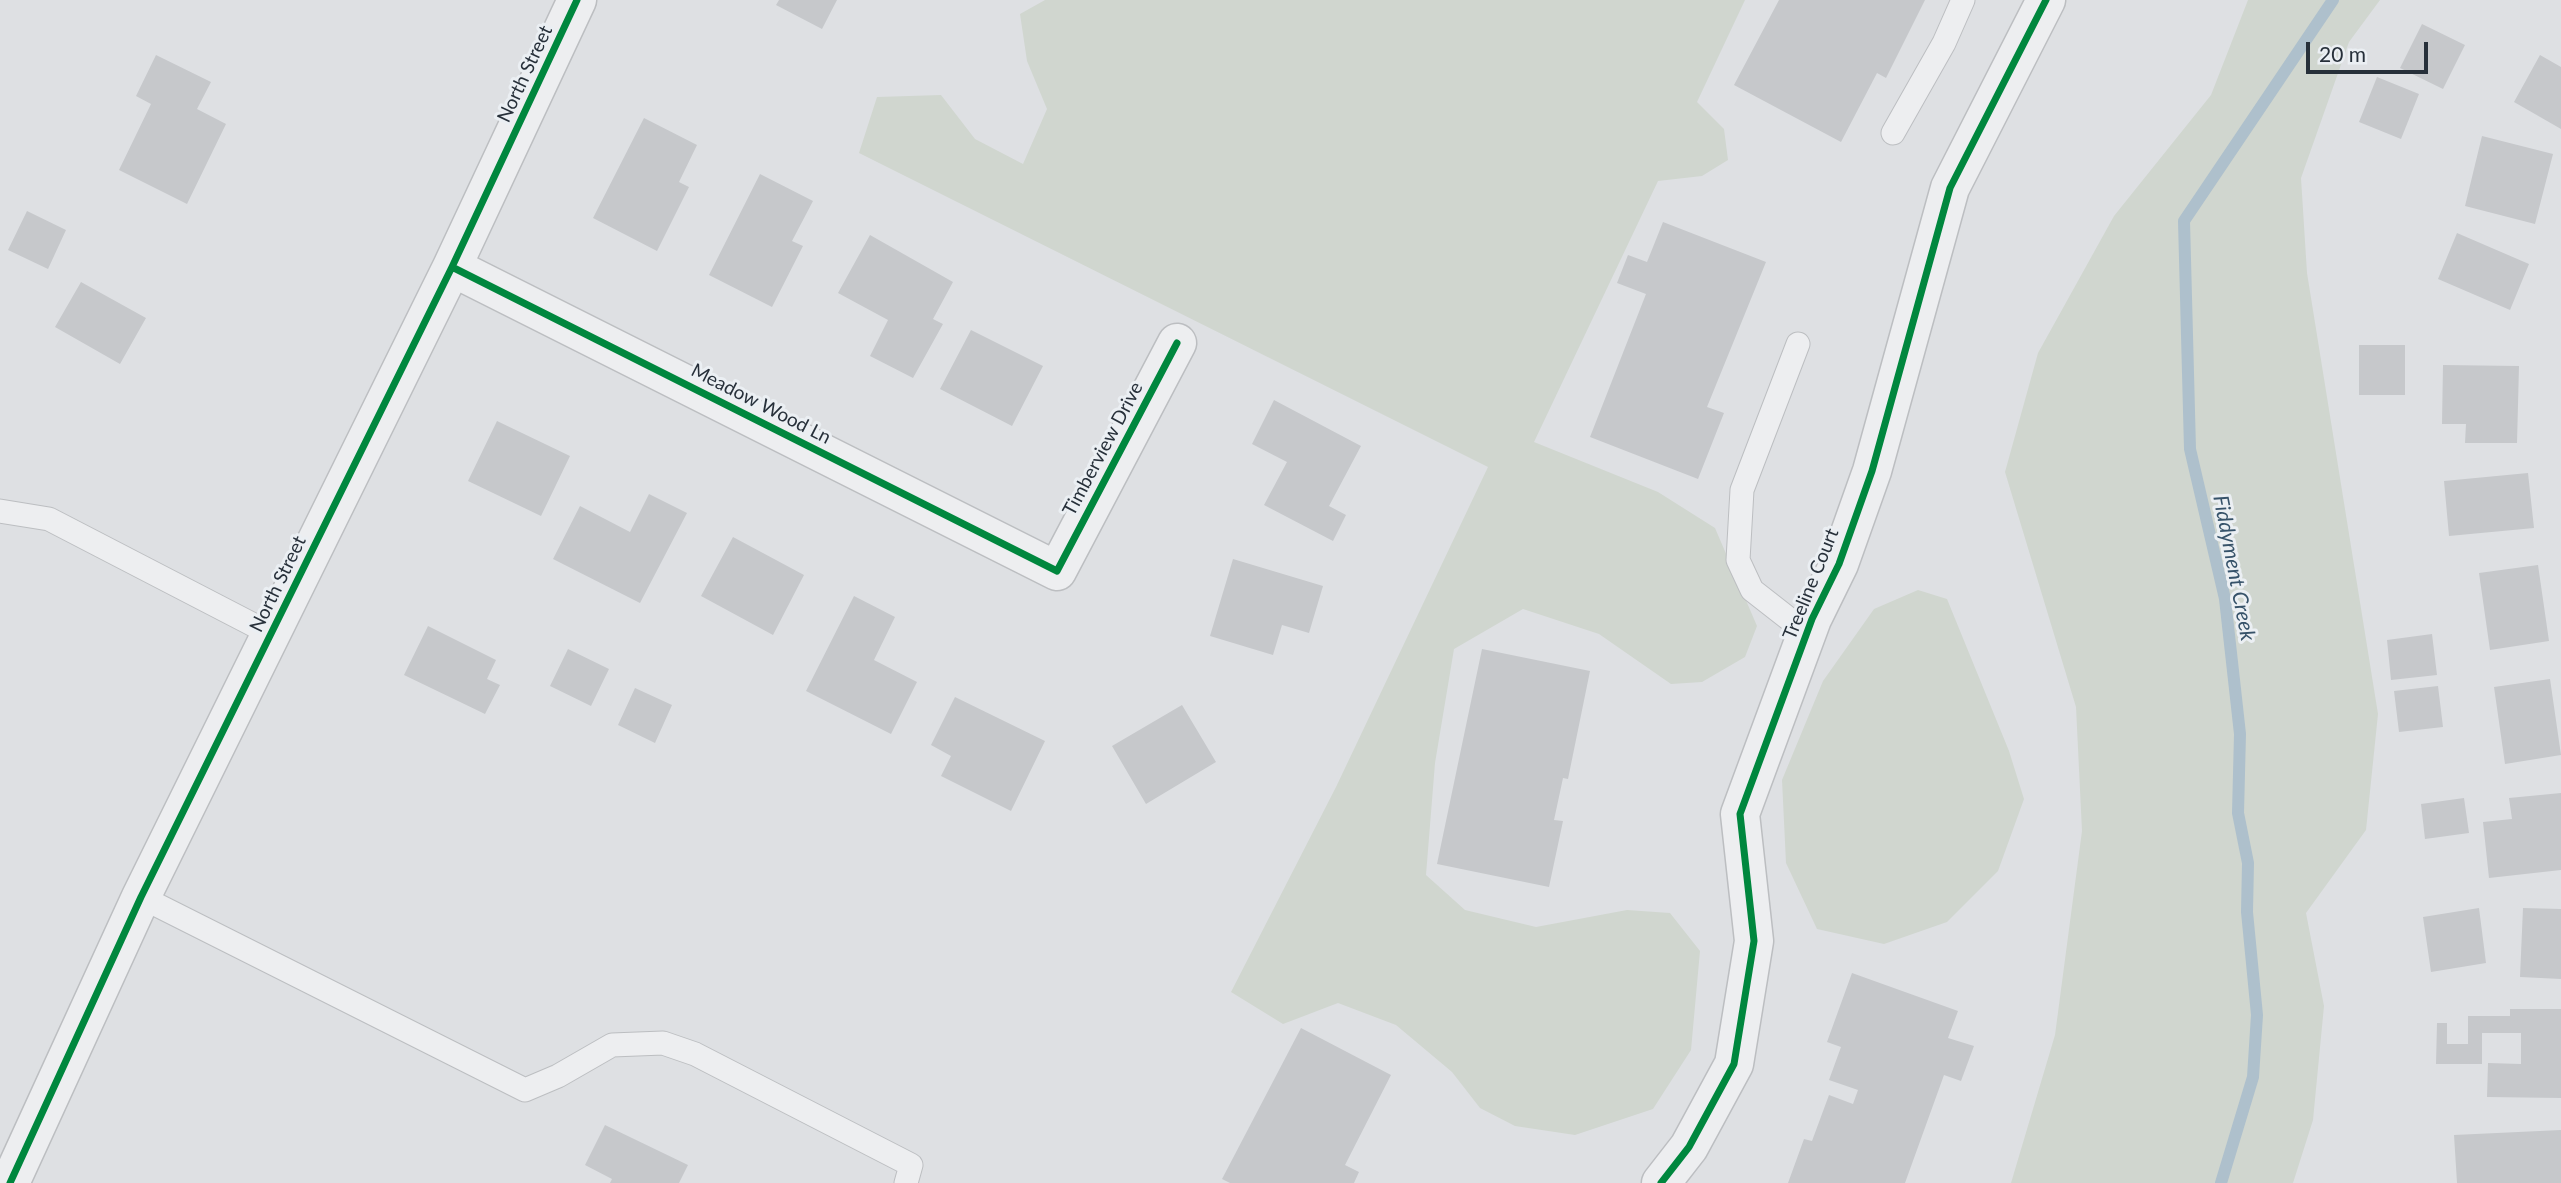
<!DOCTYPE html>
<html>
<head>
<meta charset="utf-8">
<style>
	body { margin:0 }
	#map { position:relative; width:2561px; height:1183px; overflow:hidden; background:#dee0e3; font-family:Lato,sans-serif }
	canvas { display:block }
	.scale { position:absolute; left:2306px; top:42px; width:122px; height:32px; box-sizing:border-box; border:4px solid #27303a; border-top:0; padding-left:9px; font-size:21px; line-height:24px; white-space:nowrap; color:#27303a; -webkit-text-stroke:5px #ebeff3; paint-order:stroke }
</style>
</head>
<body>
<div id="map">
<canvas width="2561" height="1183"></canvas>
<div class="scale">20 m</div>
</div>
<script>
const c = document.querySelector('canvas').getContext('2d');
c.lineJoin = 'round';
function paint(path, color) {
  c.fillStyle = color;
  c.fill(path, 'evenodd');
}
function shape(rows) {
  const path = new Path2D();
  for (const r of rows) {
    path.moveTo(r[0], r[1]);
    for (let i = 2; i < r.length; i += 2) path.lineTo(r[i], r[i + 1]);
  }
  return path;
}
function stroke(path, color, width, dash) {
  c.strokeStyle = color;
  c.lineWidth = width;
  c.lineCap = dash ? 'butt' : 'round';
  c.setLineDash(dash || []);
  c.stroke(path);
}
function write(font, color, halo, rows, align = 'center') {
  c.font = font + ' Lato,sans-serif';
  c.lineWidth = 6;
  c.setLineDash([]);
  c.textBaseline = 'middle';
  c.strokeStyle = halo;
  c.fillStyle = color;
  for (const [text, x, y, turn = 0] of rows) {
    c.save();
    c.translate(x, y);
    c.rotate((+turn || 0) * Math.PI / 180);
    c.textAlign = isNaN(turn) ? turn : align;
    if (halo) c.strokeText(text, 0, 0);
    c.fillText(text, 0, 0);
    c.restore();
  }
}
const green = shape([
	[1045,0,1745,0,1697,102,1724,129,1728,160,1702,176,1658,181,1534,442,1658,492,1715,528,1757,626,1745,657,1702,682,1671,684,1599,634,1523,609,1454,649,1435,763,1426,875,1465,910,1536,927,1627,910,1670,913,1700,951,1691,1050,1653,1109,1575,1135,1515,1126,1480,1108,1452,1072,1396,1025,1338,1003,1283,1024,1231,992,1336,787,1488,467,859,153,877,97,941,95,975,139,1023,164,1047,109,1027,61,1020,14],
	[2248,0,2380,0,2349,42,2301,178,2307,273,2378,714,2366,830,2306,913,2324,1006,2313,1120,2293,1183,2011,1183,2055,1035,2082,831,2076,707,2005,472,2038,353,2114,216,2211,95],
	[1918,590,1947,599,2009,751,2024,799,1998,871,1947,922,1884,944,1817,929,1786,863,1782,780,1823,681,1874,609]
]);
const stream = shape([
	[2221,1183,2253,1077,2257,1015,2247,912,2248,863,2238,813,2240,734,2225,599,2190,449,2184,221,2333,0]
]);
const building = shape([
	[779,0,837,0,822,29,776,5],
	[1779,0,1925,0,1886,78,1877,73,1841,142,1734,85],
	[2422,24,2465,45,2443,89,2400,68],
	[156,55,211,82,197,109,226,124,187,204,119,170,151,104,136,96],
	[2540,55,2561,67,2561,129,2514,102],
	[2377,77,2419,94,2401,139,2359,122],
	[644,118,697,145,679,182,689,187,657,251,593,218],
	[2482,136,2553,154,2535,224,2465,206],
	[760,174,813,201,792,241,803,246,772,307,709,275],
	[27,211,66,230,48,269,8,250],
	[1663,222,1766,262,1707,407,1724,413,1698,479,1590,437,1646,294,1617,283,1628,255,1647,262],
	[2457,233,2529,264,2510,310,2438,279],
	[870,235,953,282,933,319,943,324,913,378,870,356,888,320,838,293],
	[81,282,146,318,120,364,55,327],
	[971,330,1043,366,1012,426,940,389],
	[2359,345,2405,345,2405,395,2359,395],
	[2443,365,2519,366,2517,443,2465,443,2466,424,2442,424],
	[1274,400,1361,446,1329,506,1346,515,1333,541,1264,505,1287,462,1252,444],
	[497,421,570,456,541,516,468,481],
	[2528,473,2534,528,2449,536,2444,481],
	[649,494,687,513,640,603,553,559,580,506,630,532],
	[733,537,804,575,773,635,701,596],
	[1233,559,1323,586,1309,633,1282,625,1273,655,1210,636],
	[2538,565,2549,641,2490,650,2479,573],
	[854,596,895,617,874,660,917,682,891,734,806,691],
	[428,626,496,660,487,679,500,685,485,714,404,675],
	[2432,634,2437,675,2391,680,2387,640],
	[568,649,609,669,591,706,550,686],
	[1482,649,1590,671,1568,779,1563,778,1554,820,1563,821,1549,887,1437,864],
	[2550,679,2561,755,2505,764,2494,687],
	[2438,686,2443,727,2399,732,2394,691],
	[635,688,672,705,655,743,618,725],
	[955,697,1045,741,1011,811,941,776,951,756,931,745],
	[1182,705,1216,762,1146,804,1112,746],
	[2561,793,2561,870,2489,878,2483,822,2512,819,2509,798],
	[2464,798,2469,833,2425,839,2421,804],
	[2479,908,2486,963,2431,972,2423,917],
	[2523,908,2561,909,2561,979,2520,977],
	[1852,973,1958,1011,1948,1038,1974,1046,1961,1081,1944,1075,1905,1183,1788,1183,1804,1139,1812,1141,1829,1095,1853,1104,1858,1090,1829,1080,1841,1047,1827,1042],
	[2510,1009,2561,1009,2561,1098,2487,1097,2488,1063,2521,1064,2521,1033,2482,1033,2482,1064,2436,1064,2437,1023,2447,1023,2447,1044,2468,1044,2468,1016,2510,1016],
	[1301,1028,1391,1075,1345,1165,1359,1172,1354,1183,1230,1183,1222,1179],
	[605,1125,688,1165,679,1183,610,1183,612,1179,585,1165],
	[2561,1130,2561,1183,2457,1183,2454,1135]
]);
const service = shape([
	[1893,133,1944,43,1963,0],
	[1798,344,1742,490,1738,560,1752,590,1807,633],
	[0,511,49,519,271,634],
	[141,897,525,1090,558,1076,612,1045,663,1043,695,1054,911,1165,906,1183]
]);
const minor = shape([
	[452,267,1057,571,1177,343],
	[10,1183,141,897,452,267,577,0],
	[1661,1183,1689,1147,1734,1064,1754,941,1740,814,1812,619,1839,564,1872,471,1950,188,2046,0]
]);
const cycleway = shape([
	[452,267,1057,571,1177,343],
	[10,1183,141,897,452,267,577,0],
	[1661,1183,1689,1147,1734,1064,1754,941,1740,814,1812,619,1839,564,1872,471,1950,188,2046,0]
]);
const streetNames = [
	["North Street",525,74,-65],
	["Meadow Wood Ln",761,404,27],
	["Timberview Drive",1103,449,-62],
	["North Street",278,584,-64],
	["Treeline Court",1811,584,-68]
];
const waterNames = [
	["Fiddyment Creek",2234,568,79]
];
paint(green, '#d0d6cf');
stroke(stream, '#aec0cc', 12);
paint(building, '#c6c8cb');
stroke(service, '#bcbec1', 25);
stroke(minor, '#bcbec1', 41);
stroke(service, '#edeef0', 23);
stroke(minor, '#edeef0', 38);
stroke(cycleway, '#00873e', 7);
write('19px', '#27303a', '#ebeff3', streetNames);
write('italic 21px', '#365269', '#ebeff3', waterNames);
</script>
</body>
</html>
